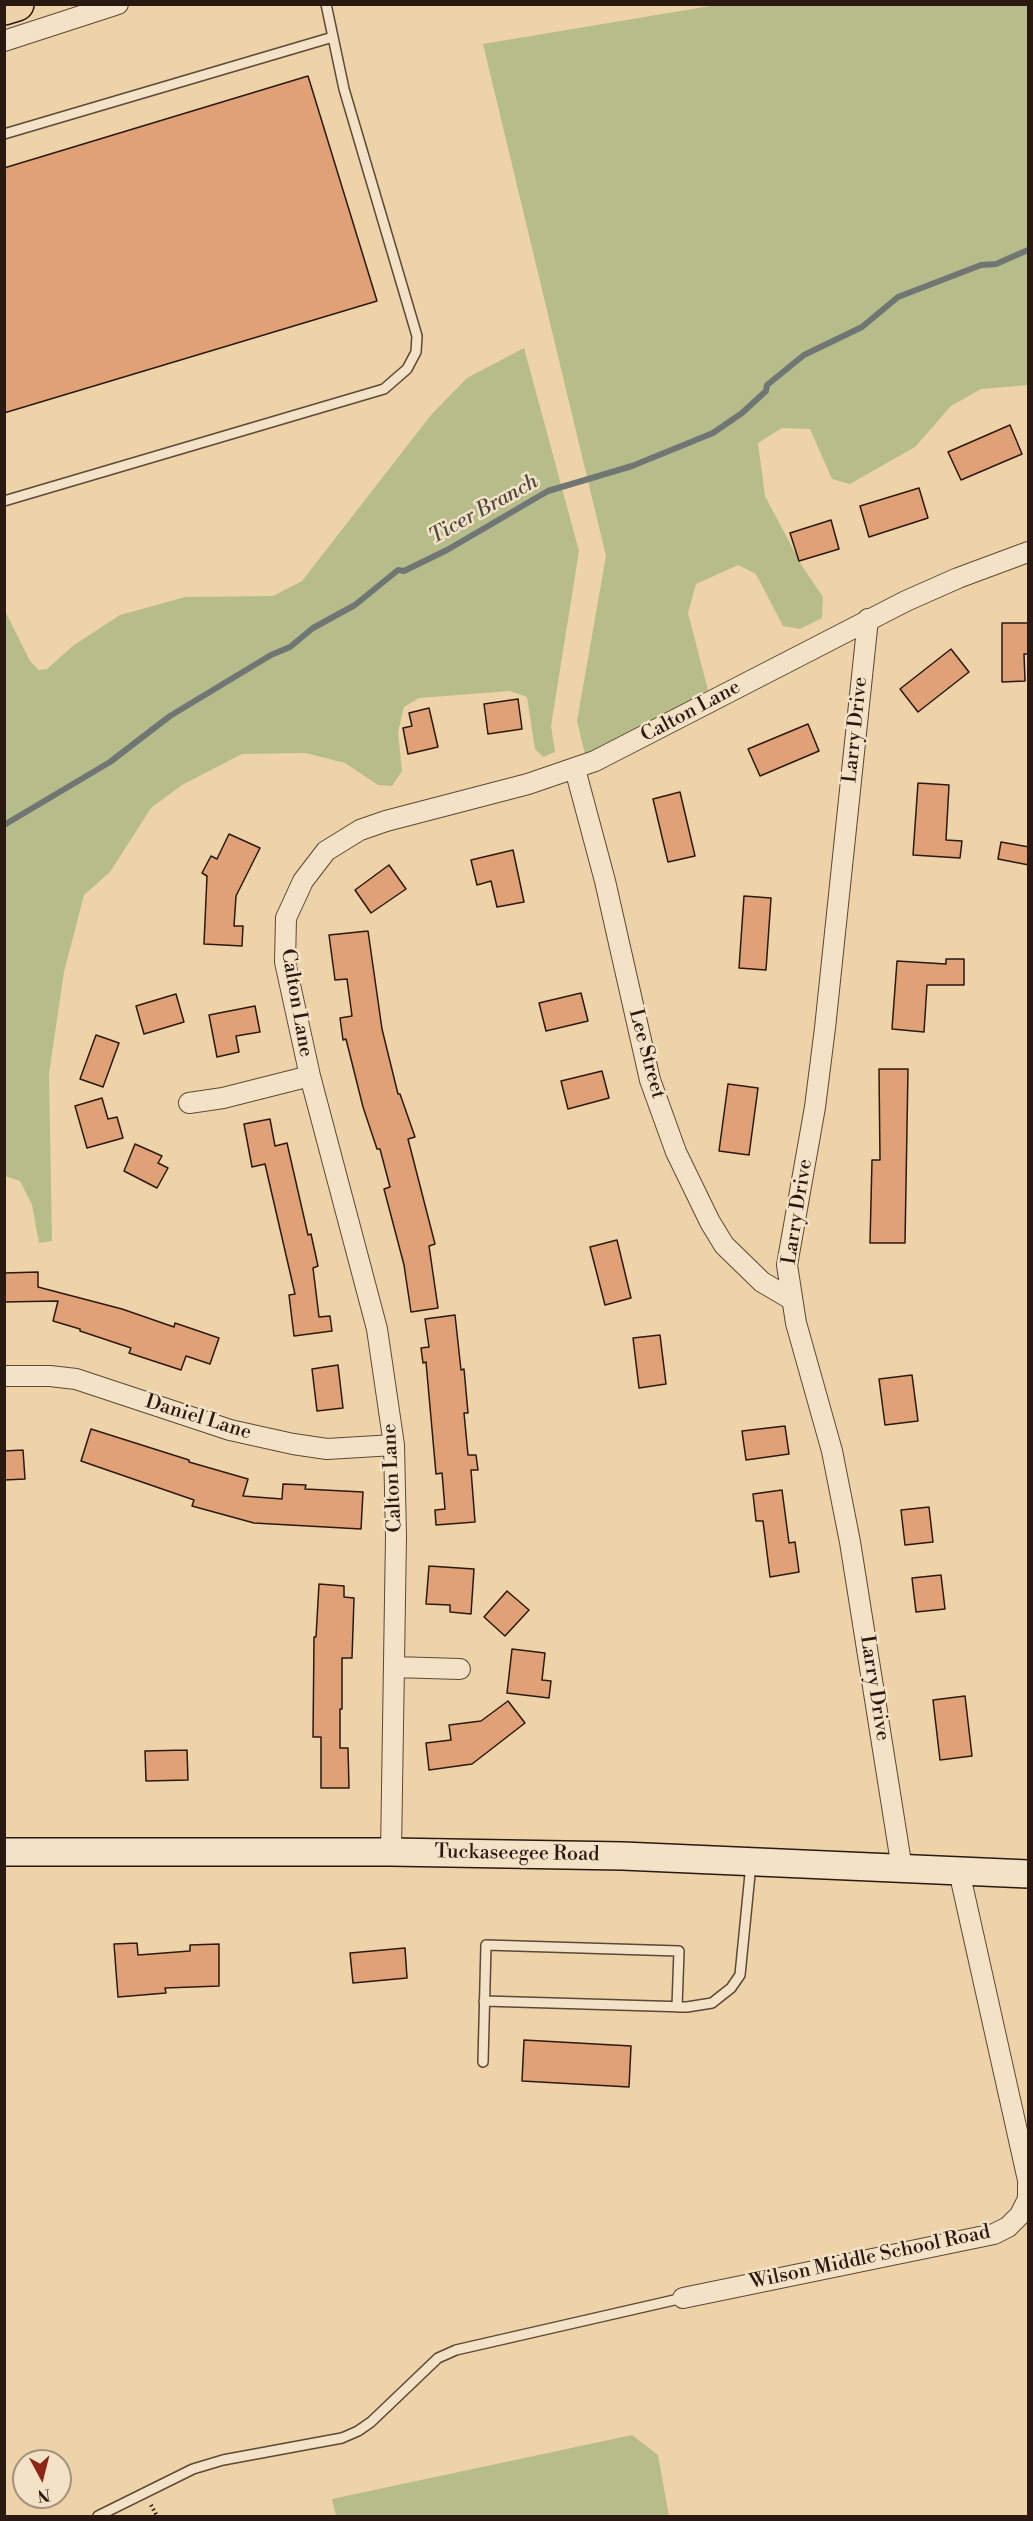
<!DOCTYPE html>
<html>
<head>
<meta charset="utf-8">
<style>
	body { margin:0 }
	#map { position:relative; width:1033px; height:2521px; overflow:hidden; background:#eed3a8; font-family:"Libre Bodoni",serif }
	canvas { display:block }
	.frame { position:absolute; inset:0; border:6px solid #2a1911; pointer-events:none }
	.north { position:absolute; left:12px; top:2449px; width:60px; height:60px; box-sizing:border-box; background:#f4e2c6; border:2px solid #a3927e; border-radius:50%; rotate:173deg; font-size:16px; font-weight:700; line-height:24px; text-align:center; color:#2a1911 }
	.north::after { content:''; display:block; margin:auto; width:21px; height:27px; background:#8f2418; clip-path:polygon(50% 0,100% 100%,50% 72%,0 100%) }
</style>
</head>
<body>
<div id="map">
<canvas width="1033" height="2521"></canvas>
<div class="frame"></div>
<div class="north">N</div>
</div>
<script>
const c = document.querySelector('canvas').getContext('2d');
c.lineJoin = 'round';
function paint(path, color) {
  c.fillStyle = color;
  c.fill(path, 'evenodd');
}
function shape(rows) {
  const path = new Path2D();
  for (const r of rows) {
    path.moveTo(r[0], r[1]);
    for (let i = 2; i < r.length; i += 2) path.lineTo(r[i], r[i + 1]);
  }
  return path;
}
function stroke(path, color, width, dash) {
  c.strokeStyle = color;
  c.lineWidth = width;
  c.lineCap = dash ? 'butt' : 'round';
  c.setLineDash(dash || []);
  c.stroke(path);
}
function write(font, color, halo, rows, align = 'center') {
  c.font = font + ' "Libre Bodoni",serif';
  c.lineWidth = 5;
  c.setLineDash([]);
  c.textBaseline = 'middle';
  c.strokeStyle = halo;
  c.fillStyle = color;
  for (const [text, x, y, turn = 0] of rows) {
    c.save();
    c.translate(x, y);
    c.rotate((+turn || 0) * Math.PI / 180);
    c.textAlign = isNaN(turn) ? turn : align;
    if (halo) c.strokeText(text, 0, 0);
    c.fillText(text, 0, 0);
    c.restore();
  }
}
const green = shape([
	[716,5,1028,5,1028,385,981,389,951,406,915,447,850,484,832,479,810,429,782,428,758,443,765,496,802,566,823,597,822,618,800,629,783,626,756,574,738,565,696,584,688,613,708,690,634,732,585,754,577,721,606,556,483,44],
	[524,348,579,551,551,726,555,752,543,757,535,749,527,697,510,691,419,698,404,707,398,732,402,771,392,786,378,785,345,763,305,753,242,754,182,785,151,808,110,872,84,895,64,972,49,1074,52,1241,39,1243,32,1205,20,1181,5,1176,5,611,30,661,39,670,47,669,74,645,120,615,185,597,273,596,302,581,431,415,467,378],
	[632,2435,658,2455,669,2516,336,2516,332,2499]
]);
const stream = shape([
	[4,825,110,762,170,716,271,655,290,647,313,628,355,605,398,570,404,571,447,550,548,491,632,466,713,433,742,413,766,391,767,385,804,355,862,327,898,297,981,265,996,264,1028,250]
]);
const building = shape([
	[308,76,377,301,4,413,4,168,308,76],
	[1010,425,1022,454,961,480,948,452,1010,425],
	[919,488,928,518,869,537,860,506,919,488],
	[831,520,839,549,799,561,790,533,831,520],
	[1002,623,1029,623,1029,654,1024,654,1025,681,1002,682,1002,623],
	[951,649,969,672,918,712,900,689,951,649],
	[518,699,522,729,488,734,484,704,518,699],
	[429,708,438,747,408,754,403,728,412,726,409,713,429,708],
	[808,724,819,751,760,776,748,749,808,724],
	[918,783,949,785,946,840,962,841,960,858,913,855,918,783],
	[680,792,695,856,668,862,653,799,680,792],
	[229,834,260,848,236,896,234,926,243,926,242,946,204,944,207,876,202,873,211,856,217,859,229,834],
	[1001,842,1029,847,1029,865,998,859,1001,842],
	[513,850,524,902,497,907,491,881,477,885,471,860,513,850],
	[389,865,406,889,371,913,355,890,389,865],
	[744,896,771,898,766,970,739,968,744,896],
	[368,931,382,1029,398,1094,400,1094,415,1137,408,1139,435,1244,429,1246,438,1308,411,1312,404,1265,384,1189,390,1187,380,1149,377,1149,363,1107,346,1039,343,1040,340,1018,352,1016,347,979,335,980,329,935,368,931],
	[946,959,964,959,964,985,927,985,924,1032,892,1029,897,961,946,964,946,959],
	[581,993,588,1021,546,1031,539,1003,581,993],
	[176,994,184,1022,144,1034,136,1006,176,994],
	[255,1006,260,1032,236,1036,239,1052,217,1057,209,1015,255,1006],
	[96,1035,119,1043,103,1087,80,1079,96,1035],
	[879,1069,908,1069,905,1243,870,1243,872,1160,880,1160,879,1069],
	[602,1071,609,1098,568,1109,561,1081,602,1071],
	[728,1084,758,1088,749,1155,719,1151,728,1084],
	[102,1098,108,1119,117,1117,123,1138,87,1148,75,1106,102,1098],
	[270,1119,275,1146,287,1143,308,1235,311,1234,318,1266,313,1268,319,1317,330,1316,332,1331,294,1336,289,1295,295,1294,265,1164,252,1167,244,1124,270,1119],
	[135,1144,162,1156,158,1163,168,1168,157,1188,124,1171,135,1144],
	[617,1240,631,1298,605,1305,590,1247,617,1240],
	[38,1272,38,1287,122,1309,174,1327,175,1323,219,1338,210,1364,186,1356,181,1370,129,1353,131,1348,80,1331,80,1329,53,1321,58,1301,4,1302,4,1273,38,1272],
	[455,1315,461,1370,464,1369,468,1413,464,1413,468,1455,476,1455,478,1470,471,1470,475,1522,436,1525,435,1510,445,1509,442,1473,436,1474,426,1362,423,1363,421,1348,429,1347,425,1319,455,1315],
	[660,1335,666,1384,639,1388,633,1338,660,1335],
	[338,1365,343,1408,317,1411,312,1369,338,1365],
	[912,1375,918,1421,885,1425,879,1379,912,1375],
	[785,1426,789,1454,746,1460,742,1431,785,1426],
	[91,1429,189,1460,189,1462,248,1479,243,1496,282,1499,283,1484,306,1485,305,1489,363,1492,361,1529,254,1523,192,1506,194,1500,81,1461,91,1429],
	[23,1450,25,1479,4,1480,4,1451,23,1450],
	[782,1490,789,1543,795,1542,799,1572,770,1577,763,1521,756,1521,753,1494,782,1490],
	[929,1507,933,1542,905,1545,901,1510,929,1507],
	[429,1566,474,1569,471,1614,450,1612,450,1605,426,1604,429,1566],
	[941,1575,945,1609,916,1612,912,1578,941,1575],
	[319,1584,344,1586,344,1597,354,1598,352,1658,342,1658,342,1709,340,1709,340,1748,348,1748,349,1788,321,1788,321,1737,313,1737,314,1637,316,1637,319,1584],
	[507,1591,529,1610,505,1636,484,1617,507,1591],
	[512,1649,545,1653,542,1680,551,1681,549,1698,507,1693,512,1649],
	[965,1696,972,1756,940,1760,933,1700,965,1696],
	[508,1701,525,1723,472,1764,429,1770,426,1743,451,1740,449,1725,481,1721,508,1701],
	[187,1750,188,1780,146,1781,145,1751,187,1750],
	[137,1943,138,1955,190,1951,190,1945,219,1944,219,1986,165,1988,166,1993,118,1997,114,1944,137,1943],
	[405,1948,407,1978,353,1983,350,1953,405,1948],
	[524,2040,631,2046,629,2087,522,2081,524,2040]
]);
const path = shape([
	[151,2505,157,2516]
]);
const lane = shape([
	[4,134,333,37],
	[4,501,384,389,407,369,416,352,417,336,344,89,326,4],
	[484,2001,687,2007,712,2003,731,1988,740,1975,751,1864],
	[483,2062,486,1945,679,1951,677,2007],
	[98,2516,193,2469,223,2460,342,2438,358,2431,371,2422,438,2358,456,2350,683,2298]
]);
const street = shape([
	[4,41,118,4],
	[868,619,825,1028,815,1107,787,1265,796,1323,832,1451,850,1542,902,1869],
	[575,769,605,881,650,1080,676,1152,710,1222,724,1245,762,1282,791,1299],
	[189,1103,223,1098,310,1076],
	[4,1376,50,1376,76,1379,230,1430,293,1444,327,1449,394,1445],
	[394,1667,460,1669],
	[391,1852,396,1536,394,1445,377,1329,310,1076,285,962,286,918,303,881,326,851,360,830,386,821,528,784,595,761,906,601,958,578,1028,552],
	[959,1871,1028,2180],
	[683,2298,994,2234,1008,2227,1020,2215,1028,2199,1028,2184]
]);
const secondary = shape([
	[4,1852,391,1852,623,1856,1028,1874]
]);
const highway = shape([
	[4,8,17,4]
]);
const streetNames = [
	["Calton Lane",691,712,-28],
	["Larry Drive",856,730,-84],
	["Calton Lane",296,1003,80],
	["Lee Street",646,1054,75],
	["Larry Drive",798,1212,-81],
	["Daniel Lane",198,1418,17],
	["Calton Lane",393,1478,-93],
	["Larry Drive",874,1688,81],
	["Tuckaseegee Road",517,1854,1],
	["Wilson Middle School Road",870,2258,-12]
];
const waterNames = [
	["Ticer Branch",484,510,-29]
];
paint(green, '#b6bd8a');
stroke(stream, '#707673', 6);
paint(building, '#e0a177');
stroke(building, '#2a1911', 1.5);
stroke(lane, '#5b4837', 12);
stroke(street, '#5b4837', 22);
stroke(secondary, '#2a1911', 30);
stroke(highway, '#2a1911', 36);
stroke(path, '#2a1911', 4, [1.5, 3]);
stroke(lane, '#f4e2c6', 9);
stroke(street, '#f4e2c6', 20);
stroke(secondary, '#f4e2c6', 27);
stroke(highway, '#eed3a8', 33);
write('20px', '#2a1911', '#f4e2c6', streetNames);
write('italic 21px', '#4d4842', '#f4e2c6', waterNames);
</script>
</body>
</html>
